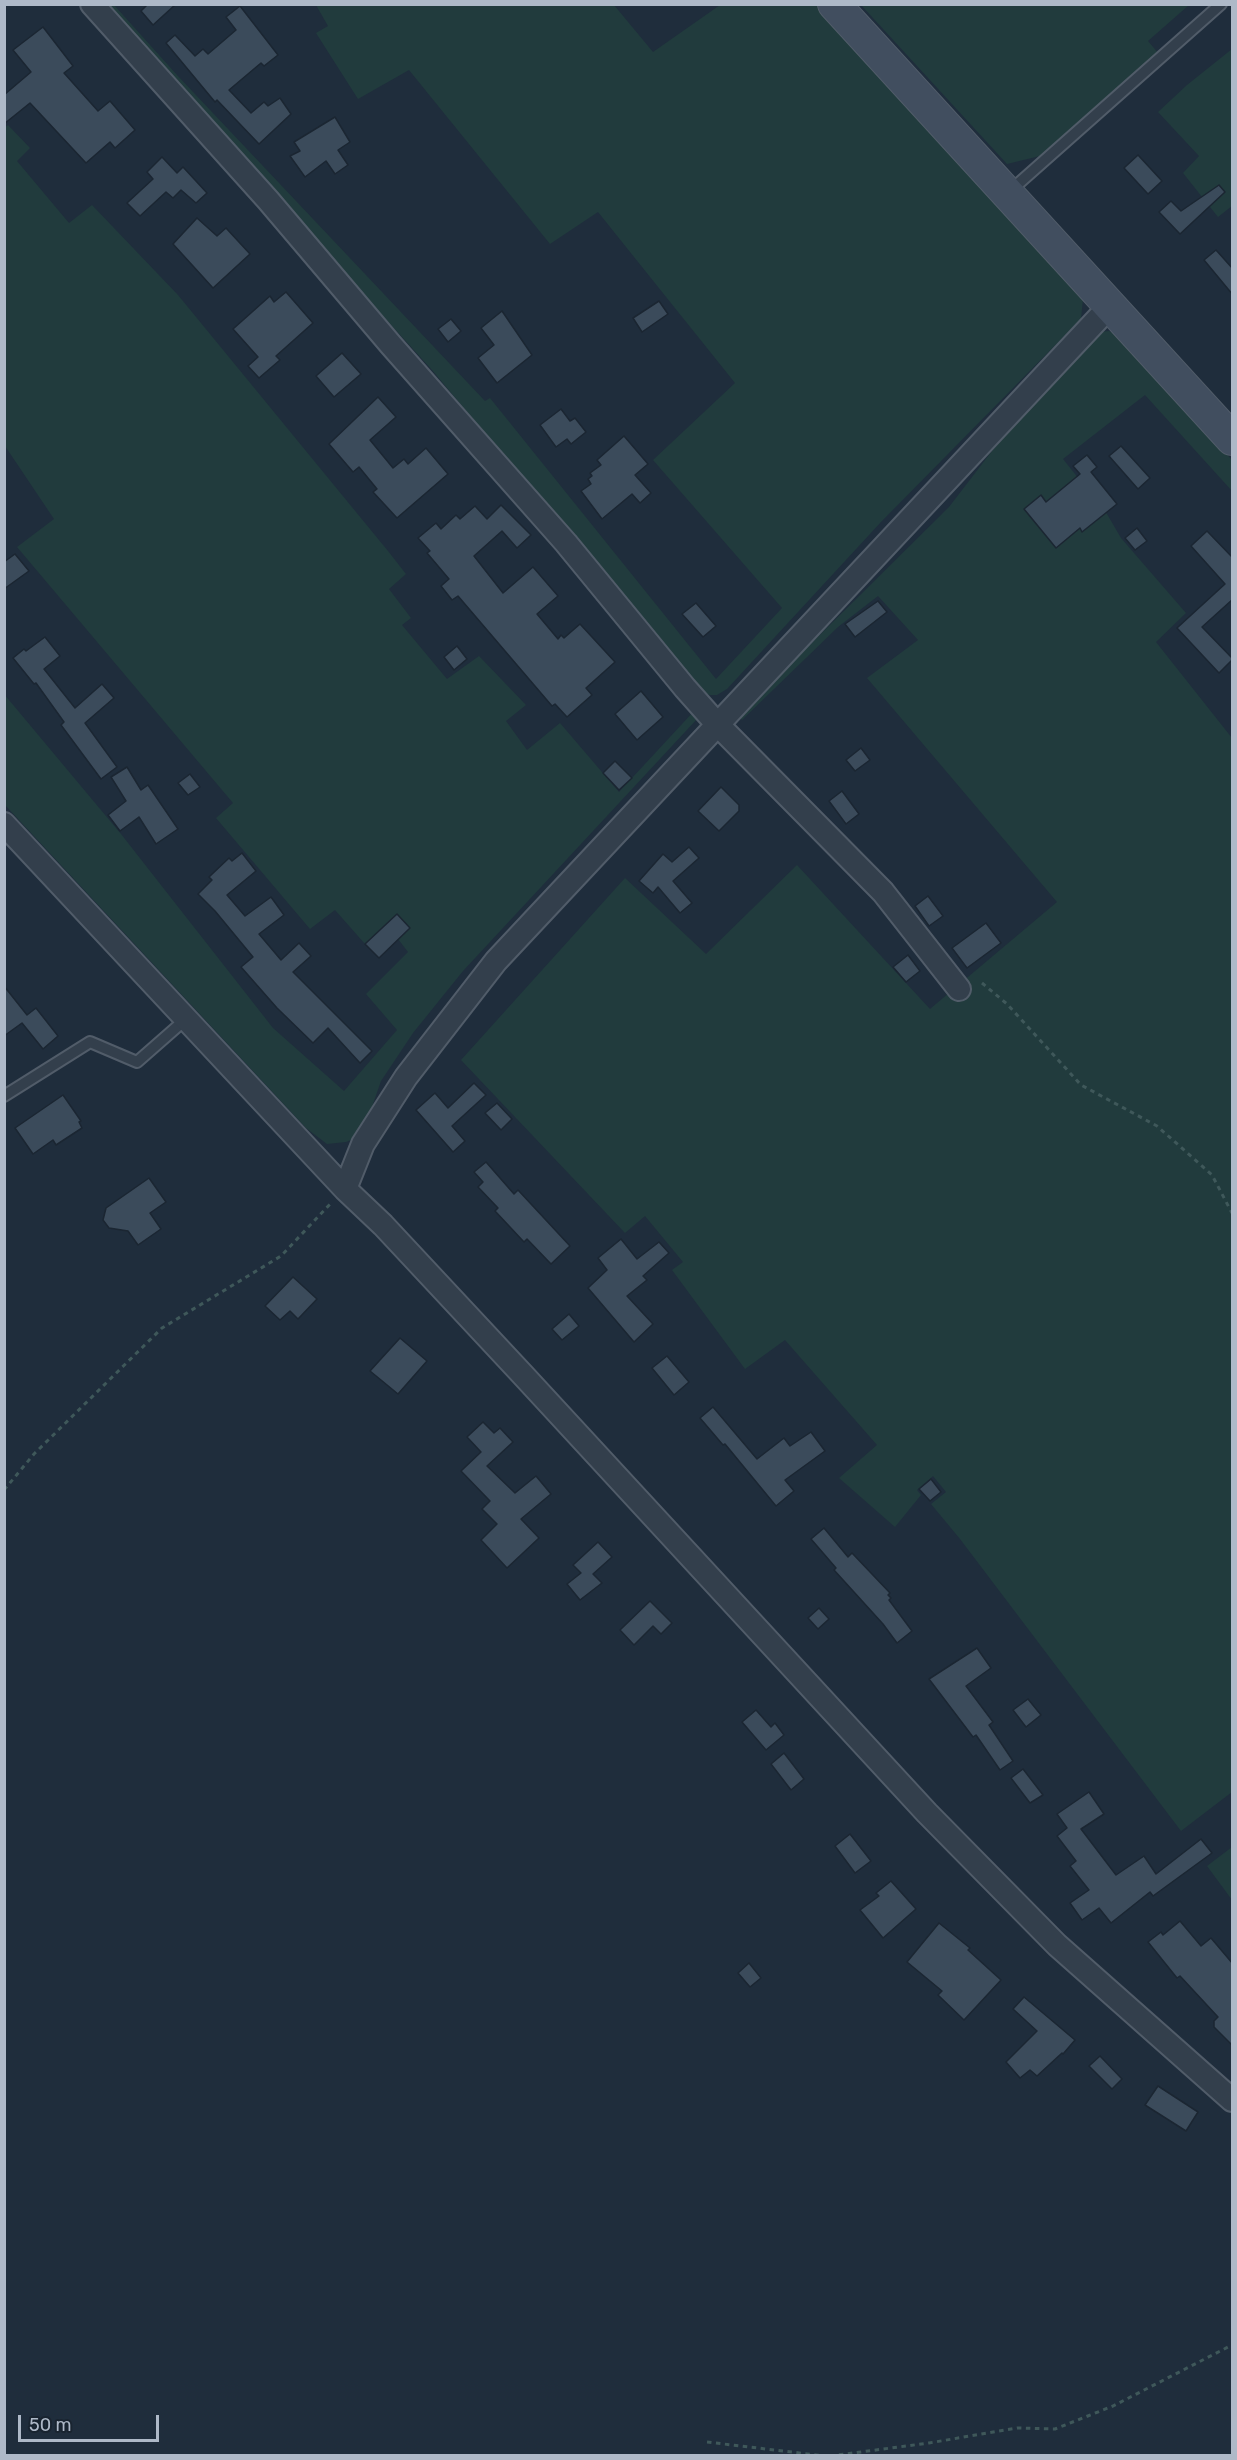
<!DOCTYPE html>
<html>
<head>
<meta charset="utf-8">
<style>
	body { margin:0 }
	#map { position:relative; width:1237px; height:2460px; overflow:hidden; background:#1f2d3c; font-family:Rubik,sans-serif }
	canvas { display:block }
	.frame { position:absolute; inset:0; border:6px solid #aeb9c8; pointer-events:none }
	.scale { position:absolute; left:18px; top:2415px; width:141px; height:27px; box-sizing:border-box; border:3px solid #aeb9c8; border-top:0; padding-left:8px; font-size:18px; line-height:21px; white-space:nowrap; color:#aeb9c8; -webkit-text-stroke:4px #192430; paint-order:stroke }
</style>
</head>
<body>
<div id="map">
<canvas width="1237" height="2460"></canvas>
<div class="frame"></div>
<div class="scale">50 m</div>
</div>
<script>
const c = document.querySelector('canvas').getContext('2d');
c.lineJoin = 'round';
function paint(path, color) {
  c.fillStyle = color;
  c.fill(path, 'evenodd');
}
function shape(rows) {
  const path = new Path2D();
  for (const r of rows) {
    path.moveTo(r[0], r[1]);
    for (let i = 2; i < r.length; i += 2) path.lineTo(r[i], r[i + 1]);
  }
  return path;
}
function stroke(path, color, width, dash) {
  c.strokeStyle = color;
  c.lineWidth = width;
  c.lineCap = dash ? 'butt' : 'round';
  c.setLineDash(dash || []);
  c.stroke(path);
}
const green = shape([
	[100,5,114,5,177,75,485,401,490,398,716,679,782,608,653,460,735,383,598,212,550,244,409,70,358,99,316,33,328,26,316,5,614,5,653,52,720,5,821,5,1083,299,1081,319,881,522,727,689,717,695,710,695,701,692,432,370],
	[861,5,1189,5,1148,41,1159,54,1044,155,1007,164],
	[1232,49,1232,206,1218,217,1183,173,1199,156,1158,112,1187,85],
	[8,125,30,148,17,161,69,223,92,205,178,295,388,551,406,574,389,589,411,618,402,625,447,679,479,656,526,705,506,721,527,750,560,723,619,792,695,710,698,718,463,971,413,1033,381,1081,365,1127,358,1137,346,1142,327,1144,306,1128,5,805,4,694,121,834,273,1028,344,1091,397,1030,366,994,408,952,398,939,410,928,397,914,365,944,335,910,310,929,216,818,233,803,17,547,54,519,5,446,4,128],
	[1109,331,1120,337,1232,460,1232,491,1145,395,1063,459,1107,514,1121,538,1186,613,1156,642,1232,738,1232,1792,1181,1831,960,1539,931,1504,946,1492,933,1476,917,1490,921,1495,895,1527,839,1478,877,1445,785,1340,745,1369,672,1270,683,1262,645,1216,625,1233,461,1060,625,878,706,954,797,865,930,1009,1057,902,867,678,918,640,878,596,838,627,742,720,738,716,949,507,992,451,1039,398,1099,332],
	[1232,1847,1232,1900,1207,1866]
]);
const building = shape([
	[148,4,176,4,153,25,141,11,148,4],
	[240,6,278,55,264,66,261,63,229,90,251,113,264,102,268,106,280,98,291,114,259,144,217,100,215,102,166,43,175,35,195,56,203,49,208,54,236,30,226,17,240,6],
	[43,27,73,66,64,73,98,111,110,101,135,130,115,148,110,142,86,163,30,103,4,124,4,95,31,72,13,50,43,27],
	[335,117,350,142,338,150,348,165,335,174,326,161,305,177,290,156,300,151,294,142,335,117],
	[1138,155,1162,181,1148,194,1124,168,1138,155],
	[162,157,177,173,183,167,207,193,196,203,181,190,173,198,166,192,140,216,127,203,153,179,147,172,162,157],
	[1219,185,1225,192,1180,234,1159,212,1171,201,1181,211,1219,185],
	[197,218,217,236,226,228,250,254,213,288,173,244,197,218],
	[1216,250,1233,269,1233,295,1204,260,1216,250],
	[286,292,313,323,276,356,280,360,259,378,248,366,258,357,233,329,270,296,274,302,286,292],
	[659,301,668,314,642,332,633,318,659,301],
	[502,311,532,355,497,383,478,358,494,345,481,328,502,311],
	[451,319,461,331,448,342,438,329,451,319],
	[342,353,361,374,334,397,316,376,342,353],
	[378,397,396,417,370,440,393,468,404,459,408,464,426,448,448,474,397,518,373,492,377,489,359,467,353,472,329,444,378,397],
	[561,409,570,421,575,418,586,432,571,444,567,439,556,447,540,425,561,409],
	[624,436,648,464,635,475,651,493,640,503,632,494,602,519,581,491,591,484,588,479,592,476,590,473,601,465,597,460,624,436],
	[1121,446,1150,478,1138,489,1109,456,1121,446],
	[1087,455,1097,467,1091,472,1117,504,1082,532,1080,528,1056,548,1024,509,1041,495,1046,502,1080,474,1073,466,1087,455],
	[501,505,531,535,517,548,502,531,474,556,503,593,533,567,558,596,537,614,558,639,561,635,564,638,580,624,615,662,586,688,592,695,567,717,555,704,552,706,458,596,452,600,441,586,449,579,427,553,430,551,418,538,436,523,441,529,456,515,460,519,475,506,487,519,501,505],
	[1137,528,1147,541,1135,550,1125,538,1137,528],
	[1207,531,1233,558,1233,599,1202,627,1233,659,1219,673,1177,628,1225,584,1191,546,1207,531],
	[15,554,29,571,4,589,4,562,15,554],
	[878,601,887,612,855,637,845,624,878,601],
	[696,603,716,626,703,637,682,614,696,603],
	[45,637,60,656,44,669,75,708,102,684,114,698,85,723,117,767,101,779,61,725,64,722,36,683,34,684,13,658,24,649,26,651,45,637],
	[457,646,467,659,454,670,444,657,457,646],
	[641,691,663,717,637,740,615,714,641,691],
	[861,748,870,760,855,771,846,760,861,748],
	[615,761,632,778,619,790,603,773,615,761],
	[127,767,141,790,148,785,178,829,156,844,139,817,120,831,108,815,126,801,111,777,127,767],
	[190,774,200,787,188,795,178,783,190,774],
	[721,787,739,805,739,811,719,831,698,811,721,787],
	[842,791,859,814,846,824,829,801,842,791],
	[689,847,699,858,673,881,692,903,680,913,658,887,653,893,639,881,663,854,672,862,689,847],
	[242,853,256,871,227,895,245,916,271,897,284,915,259,934,281,960,299,943,311,956,293,972,372,1051,360,1063,328,1028,313,1043,277,1008,241,967,253,957,215,911,198,894,212,880,209,877,229,858,232,861,242,853],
	[928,896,943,916,929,926,915,906,928,896],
	[397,914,410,928,379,958,365,944,397,914],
	[986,923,1001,943,967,968,952,948,986,923],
	[908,955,920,971,906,982,893,967,908,955],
	[4,986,27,1015,36,1008,58,1036,43,1049,22,1023,4,1036,4,986],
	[474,1083,486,1095,452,1126,465,1141,453,1152,416,1110,435,1093,448,1108,474,1083],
	[63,1095,81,1121,79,1122,82,1128,56,1145,53,1140,33,1154,15,1128,63,1095],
	[497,1103,512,1119,501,1130,485,1113,497,1103],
	[486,1162,514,1194,518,1190,570,1246,551,1264,527,1239,524,1242,495,1211,498,1208,478,1187,483,1182,474,1172,486,1162],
	[149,1178,166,1202,150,1213,161,1229,138,1245,128,1231,109,1228,103,1220,106,1208,149,1178],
	[621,1239,637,1259,659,1242,669,1253,643,1276,647,1280,627,1296,653,1324,634,1342,588,1288,607,1270,598,1258,621,1239],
	[293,1277,317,1299,298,1319,290,1311,280,1320,265,1306,293,1277],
	[569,1314,579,1326,562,1340,552,1329,569,1314],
	[400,1338,427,1361,398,1394,370,1371,400,1338],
	[667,1356,689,1382,674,1395,652,1368,667,1356],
	[713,1407,757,1459,784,1438,790,1446,811,1432,825,1451,785,1480,794,1491,776,1506,725,1444,723,1445,700,1418,713,1407],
	[483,1422,494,1433,500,1428,513,1442,487,1466,515,1493,536,1476,551,1494,521,1519,539,1538,507,1568,481,1540,497,1524,482,1509,490,1501,461,1471,481,1452,467,1437,483,1422],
	[931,1479,941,1492,930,1501,919,1489,931,1479],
	[824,1528,848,1557,852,1553,890,1593,888,1595,891,1598,889,1600,912,1631,897,1643,883,1624,834,1570,836,1568,811,1539,824,1528],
	[598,1542,612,1557,593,1574,602,1583,580,1600,567,1584,581,1573,573,1565,598,1542],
	[650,1601,672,1623,661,1634,653,1626,634,1645,620,1630,650,1601],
	[819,1608,829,1619,818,1629,808,1618,819,1608],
	[977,1648,991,1668,966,1686,993,1722,989,1725,1013,1761,1000,1770,976,1735,973,1737,929,1679,977,1648],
	[1028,1699,1041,1715,1026,1727,1013,1710,1028,1699],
	[756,1710,771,1727,775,1723,784,1735,766,1750,742,1722,756,1710],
	[784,1753,804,1779,791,1790,771,1764,784,1753],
	[1023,1769,1043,1795,1030,1803,1011,1778,1023,1769],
	[1089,1792,1104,1814,1081,1829,1116,1875,1144,1856,1156,1874,1201,1839,1212,1853,1153,1896,1150,1892,1111,1923,1099,1908,1082,1920,1070,1903,1089,1890,1070,1866,1076,1861,1057,1836,1067,1828,1057,1814,1089,1792],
	[850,1834,871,1861,855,1873,835,1846,850,1834],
	[891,1881,916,1909,883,1938,860,1910,879,1896,876,1893,891,1881],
	[1180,1921,1201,1946,1211,1938,1233,1964,1233,2046,1214,2027,1214,2021,1218,2017,1180,1976,1177,1978,1148,1942,1161,1932,1163,1935,1180,1921],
	[939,1923,970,1948,968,1950,1001,1980,964,2020,938,1995,942,1991,907,1962,939,1923],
	[749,1963,761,1978,750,1987,738,1973,749,1963],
	[1024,1997,1075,2040,1063,2054,1062,2053,1037,2076,1030,2070,1020,2078,1006,2062,1037,2031,1013,2009,1024,1997],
	[1100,2056,1122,2079,1112,2089,1089,2066,1100,2056],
	[1158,2086,1198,2112,1186,2131,1145,2105,1158,2086]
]);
const path = shape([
	[982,983,1007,1004,1081,1085,1157,1126,1212,1175,1232,1213],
	[4,1490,34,1454,162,1328,281,1256,332,1202],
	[707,2442,825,2456],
	[830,2456,929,2443,1017,2428,1055,2429,1113,2406,1232,2345]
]);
const lane = shape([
	[1010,191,1221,4],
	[4,1096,90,1042,137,1062,186,1019]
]);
const street = shape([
	[92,4,268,200,391,345,566,543,685,688,717,724,883,892,959,989],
	[4,824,345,1189,383,1225,523,1375,927,1813,1057,1945,1232,2100],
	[345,1189,363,1144,406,1077,496,961,1110,306]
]);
const secondary = shape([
	[834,4,1232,439]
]);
paint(green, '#213b3d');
paint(building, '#3b4b5b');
stroke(building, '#1b2632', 1.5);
stroke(lane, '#515c69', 14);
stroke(street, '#515c69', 26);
stroke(secondary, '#515c69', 34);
stroke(path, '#3f585a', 3, [4.5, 4.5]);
stroke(lane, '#333f4c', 10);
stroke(street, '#333f4c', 22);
stroke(secondary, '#414e5f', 32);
</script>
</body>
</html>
